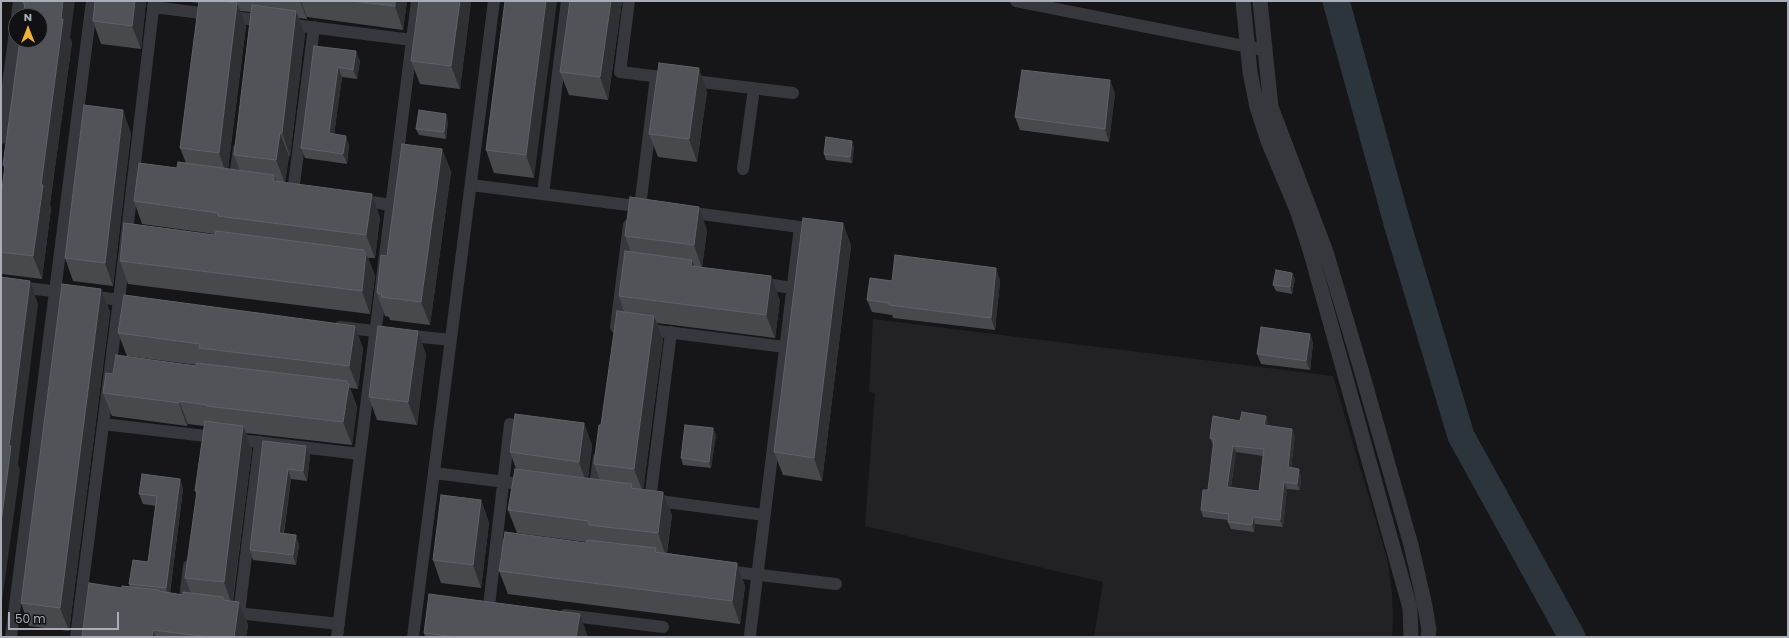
<!DOCTYPE html>
<html>
<head>
<meta charset="utf-8">
<style>
	body { margin:0 }
	#map { position:relative; width:1789px; height:638px; overflow:hidden; background:#161618; font-family:Poppins,sans-serif }
	canvas { display:block }
	.frame { position:absolute; inset:0; border:2px solid #a8adb8; pointer-events:none }
	.north { position:absolute; left:8px; top:8px; width:40px; height:40px; box-sizing:border-box; background:#111113; border:1px solid #4d4f55; border-radius:50%; rotate:0deg; font-size:11px; font-weight:700; line-height:16px; text-align:center; color:#a8adb8 }
	.north::after { content:''; display:block; margin:auto; width:14px; height:18px; background:#f2b134; clip-path:polygon(50% 0,100% 100%,50% 72%,0 100%) }
	.scale { position:absolute; left:8px; top:612px; width:111px; height:18px; box-sizing:border-box; border:2px solid #a8adb8; border-top:0; padding-left:5px; font-size:12px; line-height:14px; white-space:nowrap; color:#a8adb8; -webkit-text-stroke:3px #111113; paint-order:stroke }
</style>
</head>
<body>
<div id="map">
<canvas width="1789" height="638"></canvas>
<div class="frame"></div>
<div class="north">N</div>
<div class="scale">50 m</div>
</div>
<script>
const c = document.querySelector('canvas').getContext('2d');
c.lineJoin = 'round';
function paint(path, color) {
  c.fillStyle = color;
  c.fill(path, 'evenodd');
}
function shape(rows) {
  const path = new Path2D();
  for (const r of rows) {
    path.moveTo(r[0], r[1]);
    for (let i = 2; i < r.length; i += 2) path.lineTo(r[i], r[i + 1]);
  }
  return path;
}
function stroke(path, color, width, dash) {
  c.strokeStyle = color;
  c.lineWidth = width;
  c.lineCap = dash ? 'butt' : 'round';
  c.setLineDash(dash || []);
  c.stroke(path);
}
const built = shape([
	[873,319,1333,376,1387,558,1392,593,1393,619,1392,637,1094,636,1103,582,865,526,875,393,869,392]
]);
const river = shape([
	[1336,1,1397,223,1461,436,1572,637]
]);
const minor = shape([
	[629,1,620,72,793,93],
	[1016,1,1264,50],
	[153,7,265,21],
	[17,16,19,1],
	[286,24,412,40],
	[1,138,16,24],
	[743,169,754,88],
	[234,184,239,148],
	[471,185,644,207],
	[293,192,314,27],
	[543,194,567,1],
	[359,200,391,205],
	[640,207,656,77],
	[686,212,800,227,750,635],
	[760,283,792,288],
	[1,285,61,292],
	[90,296,127,301],
	[340,327,383,332],
	[616,327,629,225],
	[643,329,785,347],
	[403,335,451,340],
	[103,424,360,454],
	[434,473,529,485],
	[594,493,599,457],
	[650,500,671,332],
	[652,500,764,515],
	[496,544,519,547],
	[726,571,836,584],
	[489,606,510,424],
	[184,607,189,566],
	[228,612,339,624],
	[239,613,260,442],
	[565,615,663,627],
	[11,637,92,1],
	[76,637,119,300,154,1],
	[337,637,417,1],
	[413,637,494,1]
]);
const tertiary = shape([
	[1243,1,1250,72,1257,107,1268,141,1297,210,1310,250,1410,608,1411,637],
	[1260,1,1271,107,1326,252,1360,366,1411,545,1425,606,1429,630,1428,637]
]);
const wall = shape([
	[23,1,70,38,72,42,50,204,51,208,42,279,2,274,1,271,1,197,5,170,3,165,24,7,23,3],
	[95,1,146,1,141,49,101,44,93,21],
	[182,1,407,1,403,30,307,17,307,19,299,18,305,34,290,156,289,156,285,182,380,217,375,258,368,258,375,276,370,314,128,284,120,261,215,235,215,234,142,224,134,201,177,168,186,163,180,148,199,3],
	[240,11,251,12,234,155,240,171,228,169,246,26],
	[471,1,460,89,420,84,411,61],
	[505,1,534,178,494,173,486,150],
	[622,1,608,100,569,95,560,72],
	[314,46,360,61,357,79,342,77,334,134,349,145,347,164,305,158,301,148],
	[707,91,697,162,658,157,649,134],
	[1115,93,1109,142,1020,130,1015,117],
	[448,121,446,139,419,135,416,129],
	[131,133,113,286,73,281,65,258],
	[854,147,852,163,826,160,824,154],
	[442,149,451,172,430,325,390,320,389,317,385,316,377,293,387,256],
	[843,223,851,246,822,481,783,475,774,452],
	[707,230,702,267,780,300,775,338,657,323,663,339,643,490,663,492,672,515,667,553,737,563,745,586,740,624,508,594,499,571,586,543,586,542,517,533,508,510,516,469,510,452,584,423,592,446,588,478,600,480,594,464,601,425,624,312,619,296,631,252,625,236],
	[996,268,1000,281,995,330,893,318,892,315,872,312,867,300,892,281],
	[1292,273,1295,279,1292,294,1276,291,1273,285],
	[101,289,110,312,69,631,29,626,21,603],
	[355,326,363,349,358,389,350,388,357,407,352,445,246,433,252,449,233,601,239,602,248,625,246,637,82,637,122,588,130,587,129,584,148,562,156,506,143,504,139,494,180,479,183,489,170,593,183,595,191,593,185,578,197,494,195,491,204,426,188,424,187,426,112,416,103,393,113,374,196,366,197,365,127,356,118,333],
	[1310,334,1313,343,1310,370,1261,364,1257,354],
	[426,354,417,425,377,420,369,397],
	[1266,416,1268,423,1268,425,1295,436,1291,468,1301,476,1300,490,1287,489,1283,527,1255,524,1254,532,1231,529,1228,522,1228,520,1203,517,1201,510,1208,490,1214,445,1213,445,1210,438,1240,421],
	[1236,452,1263,456,1259,491,1231,487],
	[713,428,716,435,711,468,683,465,681,458],
	[263,441,306,446,310,456,307,481,291,479,284,533,296,535,299,545,296,565,253,560,250,550],
	[481,500,489,523,481,588,441,583,433,560],
	[424,633,588,637,425,637]
]);
const shadedWall = shape([
	[63,1,75,1,70,38,72,42,50,204,51,208,42,279,33,256,41,185],
	[135,1,146,1,141,49,132,26],
	[300,1,301,1,307,17,307,19],
	[395,1,407,1,403,30,395,6],
	[460,1,471,1,460,89,451,66],
	[546,1,557,1,534,178,526,155],
	[611,1,622,1,608,100,600,77],
	[237,3,246,26,227,176,219,153],
	[296,11,305,34,290,156,282,133],
	[356,51,360,61,357,79,353,70],
	[338,67,342,77,333,143,329,133],
	[699,68,707,91,697,162,689,139],
	[1110,80,1115,93,1109,142,1105,129],
	[123,110,131,133,113,286,105,263],
	[446,114,448,121,446,139,444,132],
	[280,133,289,156,285,183,276,160],
	[346,136,349,145,347,164,343,154],
	[852,141,854,147,852,163,850,157],
	[442,149,451,172,430,325,421,302],
	[274,175,283,198,274,181],
	[372,194,380,217,375,258,366,235],
	[699,207,707,230,702,268,694,245],
	[843,223,851,246,822,481,814,458],
	[364,250,366,255,366,253,375,276,370,314,362,291],
	[692,260,700,283,691,266],
	[996,268,1000,281,995,330,991,318],
	[1292,273,1295,279,1292,294,1290,287],
	[771,276,780,300,775,338,766,315],
	[30,281,38,304,18,464,20,470,1,608,1,523,9,446],
	[101,289,110,312,69,631,60,608],
	[654,316,663,339,643,492,634,469],
	[355,326,363,349,358,389,349,366],
	[418,331,426,354,417,425,408,402],
	[1310,334,1313,343,1310,370,1306,361],
	[347,381,357,407,352,445,343,422],
	[179,401,188,424,187,426,179,403],
	[1266,416,1268,423,1267,432,1264,425],
	[584,423,592,446,587,485,579,462],
	[243,426,252,449,232,605,224,582],
	[713,428,716,435,711,468,709,462],
	[1292,429,1295,436,1290,474,1288,467],
	[306,446,310,456,307,481,303,471],
	[1233,446,1236,452,1230,493,1227,487],
	[288,469,291,479,282,543,279,533],
	[1299,469,1301,476,1300,490,1297,484],
	[180,479,183,489,169,598,166,588],
	[1284,482,1287,489,1283,527,1280,520],
	[663,492,672,515,666,556,658,533],
	[481,500,489,523,481,588,473,565],
	[1253,517,1255,524,1254,532,1252,525],
	[296,535,299,545,296,565,293,555],
	[737,563,745,586,740,624,732,601],
	[239,602,248,625,246,637,234,637],
	[580,614,588,637,576,637],
	[153,630,156,637,152,637]
]);
const building = shape([
	[23,1,63,1,61,19,63,19,41,185,43,185,33,256,1,252,1,196,5,166,3,165,20,40,40,40,40,16,23,16,25,3,23,3,23,1],
	[95,1,135,1,132,26,93,21,95,1],
	[199,1,219,1,237,3,219,153,180,148,199,1],
	[352,1,395,1,395,6,352,1],
	[419,1,460,1,451,66,411,61,419,1],
	[505,1,546,1,526,155,486,150,505,1],
	[570,1,611,1,600,77,560,72,570,1],
	[252,5,296,11,282,133,280,133,276,160,234,155,252,5],
	[314,46,356,51,353,70,338,67,329,133,346,136,343,154,301,148,314,46],
	[659,63,699,68,689,139,649,134,659,63],
	[1022,70,1110,80,1105,129,1015,117,1022,70],
	[84,105,123,110,105,263,65,258,84,105],
	[419,110,446,114,444,132,416,129,419,110],
	[826,137,852,141,850,157,824,154,826,137],
	[402,144,442,149,421,302,381,297,382,294,377,293,381,255,387,256,402,144],
	[178,162,274,175,274,181,372,194,366,235,218,216,218,213,134,201,139,163,177,168,178,162],
	[630,197,699,207,694,245,625,236,630,197],
	[803,218,843,223,814,458,774,452,803,218],
	[124,223,215,235,216,231,364,250,364,253,366,253,362,291,120,261,124,223],
	[625,251,692,260,691,266,771,276,766,315,619,296,625,251],
	[895,255,996,268,991,318,889,305,889,303,867,300,870,278,892,281,895,255],
	[1276,270,1292,273,1290,287,1273,285,1276,270],
	[1,277,30,281,9,446,11,446,1,523,1,277],
	[62,284,101,289,60,608,21,603,62,284],
	[124,295,355,326,349,366,199,348,200,344,118,333,124,295],
	[617,311,654,316,634,469,594,464,599,425,601,425,617,311],
	[378,326,418,331,408,402,369,397,378,326],
	[1261,327,1310,334,1306,361,1257,354,1261,327],
	[116,355,196,366,197,363,347,381,347,383,349,384,343,422,207,406,207,405,179,401,179,403,103,393,106,373,113,374,116,355],
	[1242,412,1266,416,1264,425,1292,429,1288,467,1299,469,1297,484,1284,482,1280,520,1253,517,1252,525,1228,522,1229,514,1201,510,1203,490,1208,490,1214,439,1210,438,1213,416,1240,421,1242,412],
	[1233,446,1264,449,1259,491,1227,487,1233,446],
	[515,414,584,423,579,462,510,452,515,414],
	[205,421,243,426,224,582,185,578,197,491,195,491,205,421],
	[685,425,713,428,709,462,681,458,685,425],
	[263,441,306,446,303,471,288,469,279,533,296,535,293,555,250,550,263,441],
	[515,469,632,484,631,488,663,492,658,533,589,525,589,521,508,510,515,469],
	[142,474,180,479,166,588,129,584,133,560,148,562,157,496,139,494,142,474],
	[441,495,481,500,473,565,433,560,441,495],
	[505,532,586,543,587,540,656,548,655,552,737,563,732,601,499,571,505,532],
	[89,583,122,588,122,586,159,590,159,591,183,595,183,592,223,597,223,600,239,602,234,637,209,637,153,630,152,637,82,637,89,583],
	[429,594,580,614,576,637,457,637,424,633,429,594]
]);
paint(built, '#222225');
stroke(river, '#2c353c', 27);
stroke(minor, '#37383d', 12);
stroke(tertiary, '#37383d', 15);
paint(wall, '#47494d');
paint(shadedWall, '#2f3033');
paint(building, '#525359');
stroke(building, '#5f6168', 1);
</script>
</body>
</html>
